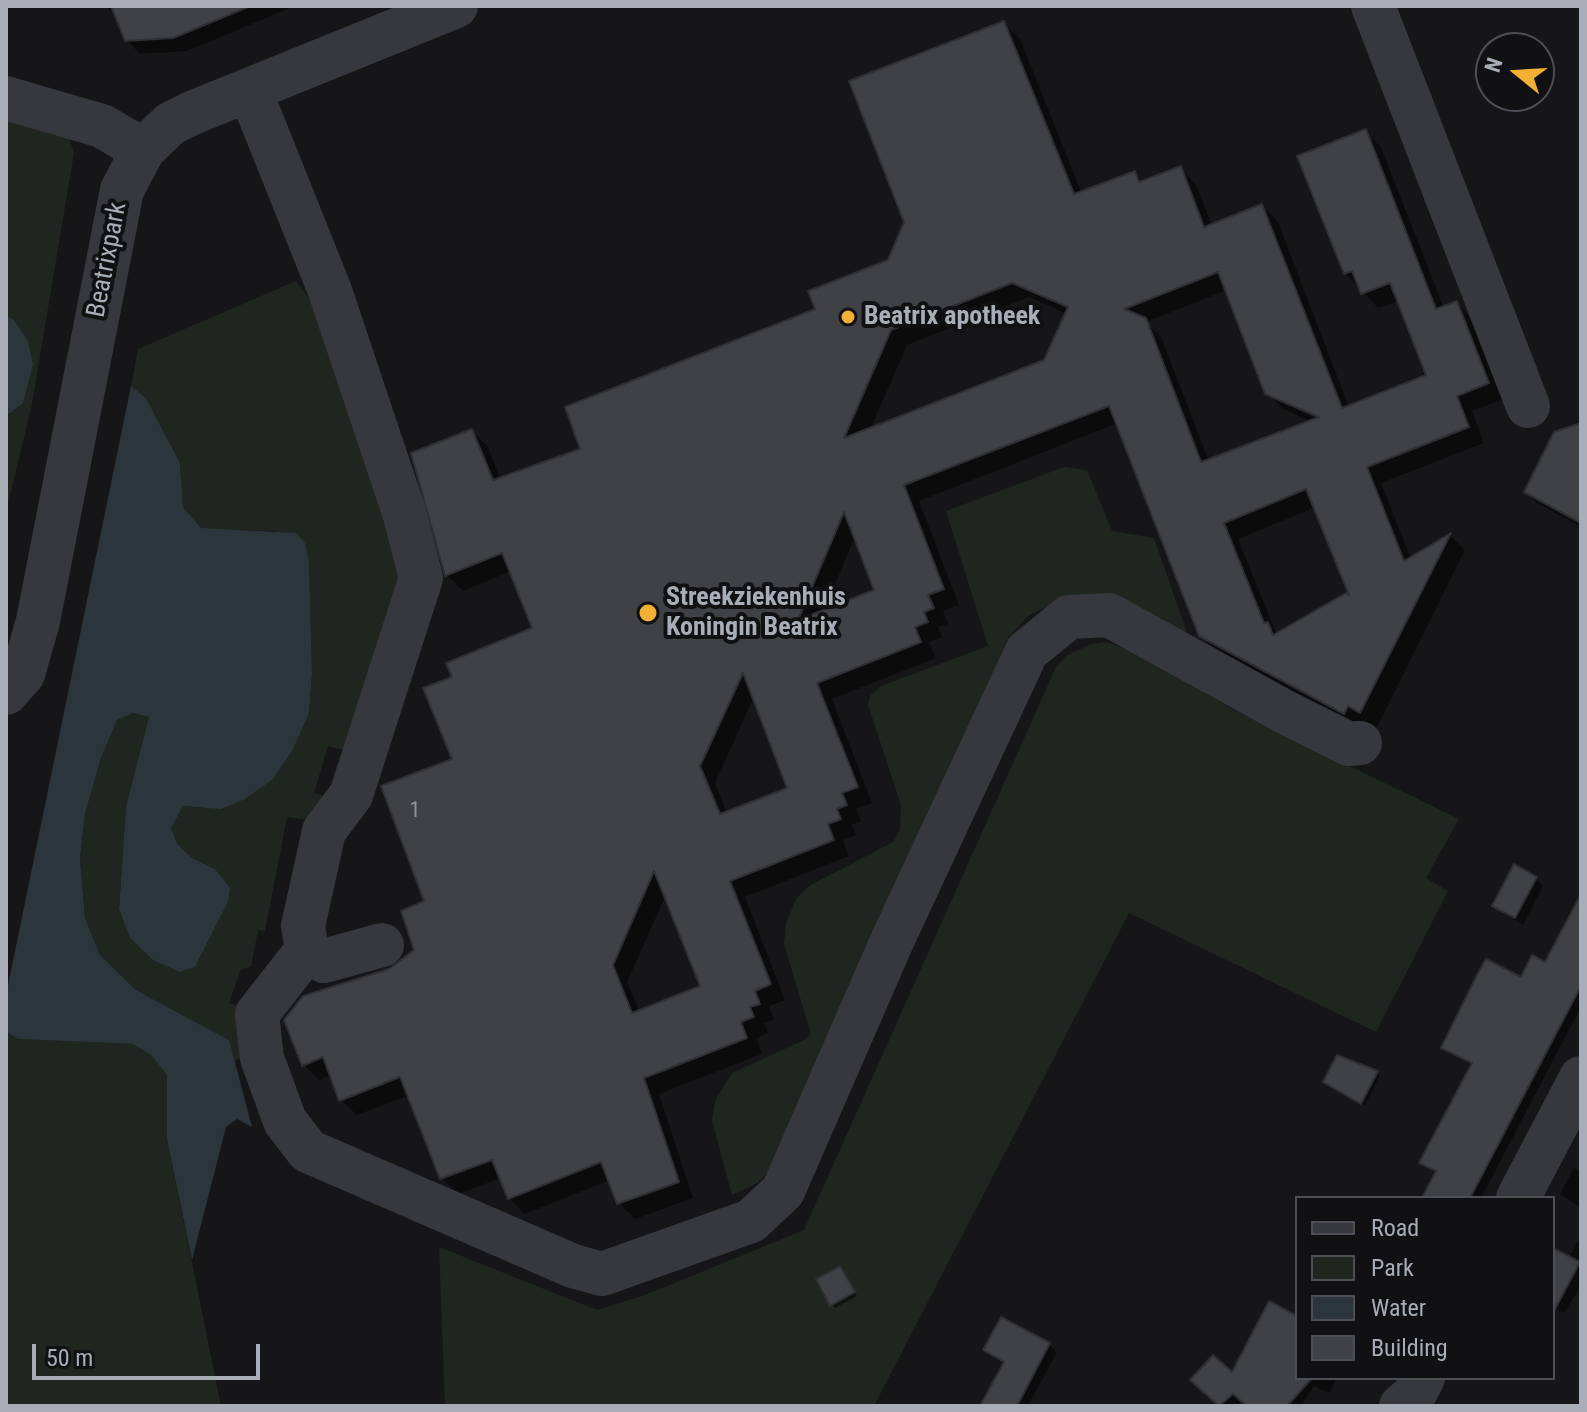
<!DOCTYPE html>
<html>
<head>
<meta charset="utf-8">
<style>
	body { margin:0 }
	#map { position:relative; width:1587px; height:1412px; overflow:hidden; background:#161618; font-family:"Roboto Condensed",sans-serif }
	canvas { display:block }
	.frame { position:absolute; inset:0; border:8px solid #a8adb8; pointer-events:none }
	.legend { position:absolute; left:1295px; top:1196px; width:260px; height:184px; box-sizing:border-box; background:#111113; border:2px solid #4d4f55; margin:0; padding:10px 14px; list-style:none; font-size:24px; color:#a8adb8 }
	.legend li { display:flex; align-items:center; gap:16px; height:40px }
	.legend b { width:40px; border:2px solid #4d4f55 }
	.north { position:absolute; left:1475px; top:32px; width:80px; height:80px; box-sizing:border-box; background:#111113; border:2px solid #4d4f55; border-radius:50%; rotate:288deg; font-size:22px; font-weight:700; line-height:32px; text-align:center; color:#a8adb8 }
	.north::after { content:''; display:block; margin:auto; width:28px; height:36px; background:#f2b134; clip-path:polygon(50% 0,100% 100%,50% 72%,0 100%) }
	.scale { position:absolute; left:32px; top:1344px; width:228px; height:36px; box-sizing:border-box; border:4px solid #a8adb8; border-top:0; padding-left:10px; font-size:24px; line-height:28px; white-space:nowrap; color:#a8adb8; -webkit-text-stroke:6px #111113; paint-order:stroke }
</style>
</head>
<body>
<div id="map">
<canvas width="1587" height="1412"></canvas>
<div class="frame"></div>
<ul class="legend">
<li><b style="height:10px;background:#37383d"></b>Road</li>
<li><b style="height:22px;background:#1e261f"></b>Park</li>
<li><b style="height:22px;background:#2c353c"></b>Water</li>
<li><b style="height:22px;background:#404145"></b>Building</li>
</ul>
<div class="north">N</div>
<div class="scale">50 m</div>
</div>
<script>
const c = document.querySelector('canvas').getContext('2d');
c.lineJoin = 'round';
function paint(path, color) {
  c.fillStyle = color;
  c.fill(path, 'evenodd');
}
function shape(rows) {
  const path = new Path2D();
  for (const r of rows) {
    path.moveTo(r[0], r[1]);
    for (let i = 2; i < r.length; i += 2) path.lineTo(r[i], r[i + 1]);
  }
  return path;
}
function stroke(path, color, width, dash) {
  c.strokeStyle = color;
  c.lineWidth = width;
  c.lineCap = dash ? 'butt' : 'round';
  c.setLineDash(dash || []);
  c.stroke(path);
}
function write(font, color, halo, rows, align = 'center') {
  c.font = font + ' "Roboto Condensed",sans-serif';
  c.lineWidth = 8;
  c.setLineDash([]);
  c.textBaseline = 'middle';
  c.strokeStyle = halo;
  c.fillStyle = color;
  for (const [text, x, y, turn = 0] of rows) {
    c.save();
    c.translate(x, y);
    c.rotate((+turn || 0) * Math.PI / 180);
    c.textAlign = isNaN(turn) ? turn : align;
    if (halo) c.strokeText(text, 0, 0);
    c.fillText(text, 0, 0);
    c.restore();
  }
}
const green = shape([
	[6,106,64,123,74,153,32,404,6,512,6,416,10,415,13,319,6,316],
	[296,281,317,309,405,581,351,752,328,746,314,793,336,800,310,820,287,817,265,931,258,930,251,967,241,969,229,1003,250,1012,251,1055,233,1061,229,1040,136,990,100,955,85,918,80,858,85,814,101,758,117,720,133,713,149,717,126,806,119,909,180,972,195,967,228,902,215,869,192,858,177,843,171,828,175,818,183,806,202,808,309,714,312,674,309,563,275,531,201,529,183,507,180,463,146,398,131,386,138,349],
	[1064,467,1087,470,1112,531,1154,538,1193,650,1054,603,1028,616,1009,637,771,1168,758,1183,732,1195,712,1121,715,1101,732,1073,806,1039,811,1034,784,944,786,923,796,899,809,886,893,842,900,830,901,805,868,705,870,696,881,686,988,646,946,511],
	[1106,642,1137,653,1234,710,1459,819,1426,878,1448,891,1376,1032,1129,913,874,1406,445,1406,439,1247,597,1310,645,1295,804,1230,1056,667,1066,656,1091,644],
	[6,1032,18,1039,133,1044,151,1055,167,1075,167,1139,221,1406,6,1406]
]);
const water = shape([
	[6,316,13,319,28,341,33,364,23,403,6,416],
	[131,386,146,398,180,463,183,507,201,528,296,533,305,543,309,563,312,674,309,713,292,751,273,779,245,799,221,809,183,806,171,828,177,843,192,858,215,869,230,888,228,902,195,967,180,972,153,960,130,938,119,909,126,806,149,717,133,713,117,720,101,758,85,814,80,858,85,918,100,955,136,990,229,1040,252,1127,237,1119,226,1127,192,1260,167,1139,167,1075,151,1055,133,1044,18,1039,6,1032,6,995]
]);
const shadow = shape([
	[104,6,295,6,187,51,140,54,127,40,116,13],
	[1004,24,1020,39,1082,194,1134,173,1144,182,1180,168,1196,184,1212,226,1262,206,1278,222,1349,407,1429,376,1399,301,1378,308,1345,273,1365,132,1381,147,1444,308,1457,303,1472,319,1504,399,1472,411,1484,443,1381,483,1411,559,1450,535,1465,550,1377,727,1364,721,1360,728,1217,651,1200,635,1118,423,919,501,959,605,943,611,948,624,938,627,942,637,929,642,936,658,832,699,872,803,856,809,861,821,852,825,856,835,843,840,849,856,745,897,785,1000,769,1006,774,1020,764,1023,768,1033,756,1038,762,1054,659,1094,693,1198,635,1219,619,1203,610,1180,525,1214,509,1198,501,1178,458,1194,442,1178,410,1095,357,1115,341,1100,332,1075,319,1080,303,1064,390,971,417,950,455,760,454,678,535,629,511,571,463,591,447,575,472,431,488,447,501,480,583,450,817,310,889,261],
	[1227,290,1267,392,1283,409,1312,422,1209,461,1161,337,1146,322],
	[1029,297,1067,314,1046,361,870,430,907,345],
	[1276,396,1329,419,1327,423,1276,400],
	[1316,507,1353,600,1277,635,1238,539],
	[855,537,877,591,823,612],
	[754,697,790,789,727,813,715,783],
	[666,895,703,987,640,1012,627,982],
	[1581,425,1581,527,1537,503,1526,492],
	[1536,878,1543,886,1523,925,1494,906],
	[1581,898,1581,1007,1481,1198,1424,1198,1437,1174,1422,1162,1473,1066,1444,1048,1522,980,1545,964],
	[1356,1062,1380,1075,1365,1106,1328,1085],
	[1574,1168,1581,1172,1581,1208,1560,1194],
	[1577,1242,1581,1244,1581,1286,1564,1313,1553,1307,1553,1250,1569,1259],
	[840,1268,857,1296,835,1308,832,1304],
	[1297,1318,1297,1378,1337,1378,1329,1393,1314,1386,1301,1406,1249,1406,1242,1400,1237,1406,1221,1406,1192,1380,1233,1376],
	[1049,1345,1057,1352,1028,1406,983,1406,1005,1364,986,1350]
]);
const building = shape([
	[111,6,248,6,248,7,173,38,125,41,111,6],
	[1004,21,1074,194,1135,171,1139,182,1181,166,1204,227,1262,204,1342,408,1426,375,1390,283,1361,294,1352,271,1344,274,1297,156,1366,129,1436,309,1457,301,1489,383,1457,396,1469,427,1367,467,1404,561,1451,533,1360,713,1348,706,1344,714,1199,636,1109,406,904,485,944,589,928,595,934,608,924,612,928,622,915,627,921,642,817,683,858,787,842,793,847,805,837,809,841,819,828,824,834,840,730,881,771,984,755,991,760,1004,750,1007,754,1017,741,1022,747,1038,644,1078,679,1182,617,1204,601,1162,508,1199,492,1160,440,1179,400,1077,339,1101,323,1057,302,1066,284,1020,303,996,389,969,414,950,401,911,424,901,381,786,452,759,423,688,452,677,446,663,532,628,502,553,445,576,411,453,472,429,493,480,580,449,565,407,815,309,808,291,888,260,904,222,849,81,1004,21],
	[1218,272,1265,394,1319,417,1201,462,1146,318,1124,309,1218,272],
	[1012,283,1068,307,1044,360,844,438,891,330,1012,283],
	[1306,489,1349,595,1346,593,1273,635,1268,622,1264,623,1224,523,1306,489],
	[844,512,874,590,798,620,844,512],
	[743,673,787,788,720,814,700,766,743,673],
	[654,871,700,986,632,1013,613,965,654,871],
	[1581,423,1581,523,1524,492,1554,432,1581,423],
	[1514,864,1537,877,1515,918,1492,906,1514,864],
	[1581,894,1581,986,1470,1198,1422,1198,1436,1171,1419,1163,1472,1063,1441,1048,1477,975,1486,959,1521,977,1532,955,1545,962,1581,894],
	[1337,1055,1378,1071,1361,1104,1323,1082,1337,1055],
	[1553,1248,1580,1262,1553,1313,1553,1248],
	[840,1266,855,1292,830,1306,816,1279,840,1266],
	[1269,1301,1297,1316,1297,1378,1312,1378,1287,1406,1247,1406,1233,1394,1219,1406,1190,1380,1213,1355,1232,1372,1269,1301],
	[1001,1317,1050,1343,1017,1406,980,1406,1004,1362,983,1350,1001,1317]
]);
const minor = shape([
	[1373,6,1528,406],
	[250,91,330,291,404,512,421,578,351,795,324,831,303,926,307,950,324,961,382,945],
	[6,98,102,126,143,150],
	[6,693,23,674,38,621,122,190,143,150,170,124,192,113,456,6],
	[307,950,257,1014,262,1058,285,1121,308,1151,573,1266,602,1274,751,1221,783,1191,892,941,1027,651,1069,617,1109,615,1285,712,1349,744,1360,743],
	[1518,1198,1581,1078],
	[1401,1406,1414,1395,1423,1378]
]);
const markers = [
	[848,317,8,"#f2b134"],
	[648,613,10,"#f2b134"]
];
const numberNames = [
	["1",415,811]
];
const streetNames = [
	["Beatrixpark",108,260,-79]
];
const poiNames = [
	["Beatrix apotheek",864,317],
	["Streekziekenhuis",666,598],
	["Koningin Beatrix",666,628]
];
paint(green, '#1e261f');
paint(water, '#2c353c');
paint(shadow, '#0007');
paint(building, '#404145');
stroke(building, '#303034', 2);
stroke(minor, '#37383d', 44);
for (const [x, y, r, color] of markers) {
  const dot = new Path2D();
  dot.arc(x, y, r, 0, 2 * Math.PI);
  c.fillStyle = color;
  c.fill(dot);
  stroke(dot, '#111113', 3);
}
write('22px', '#8e929b', null, numberNames);
write('26px', '#a8adb8', '#111113', streetNames);
write('bold 26px', '#a8adb8', '#111113', poiNames, 'left');
</script>
</body>
</html>
